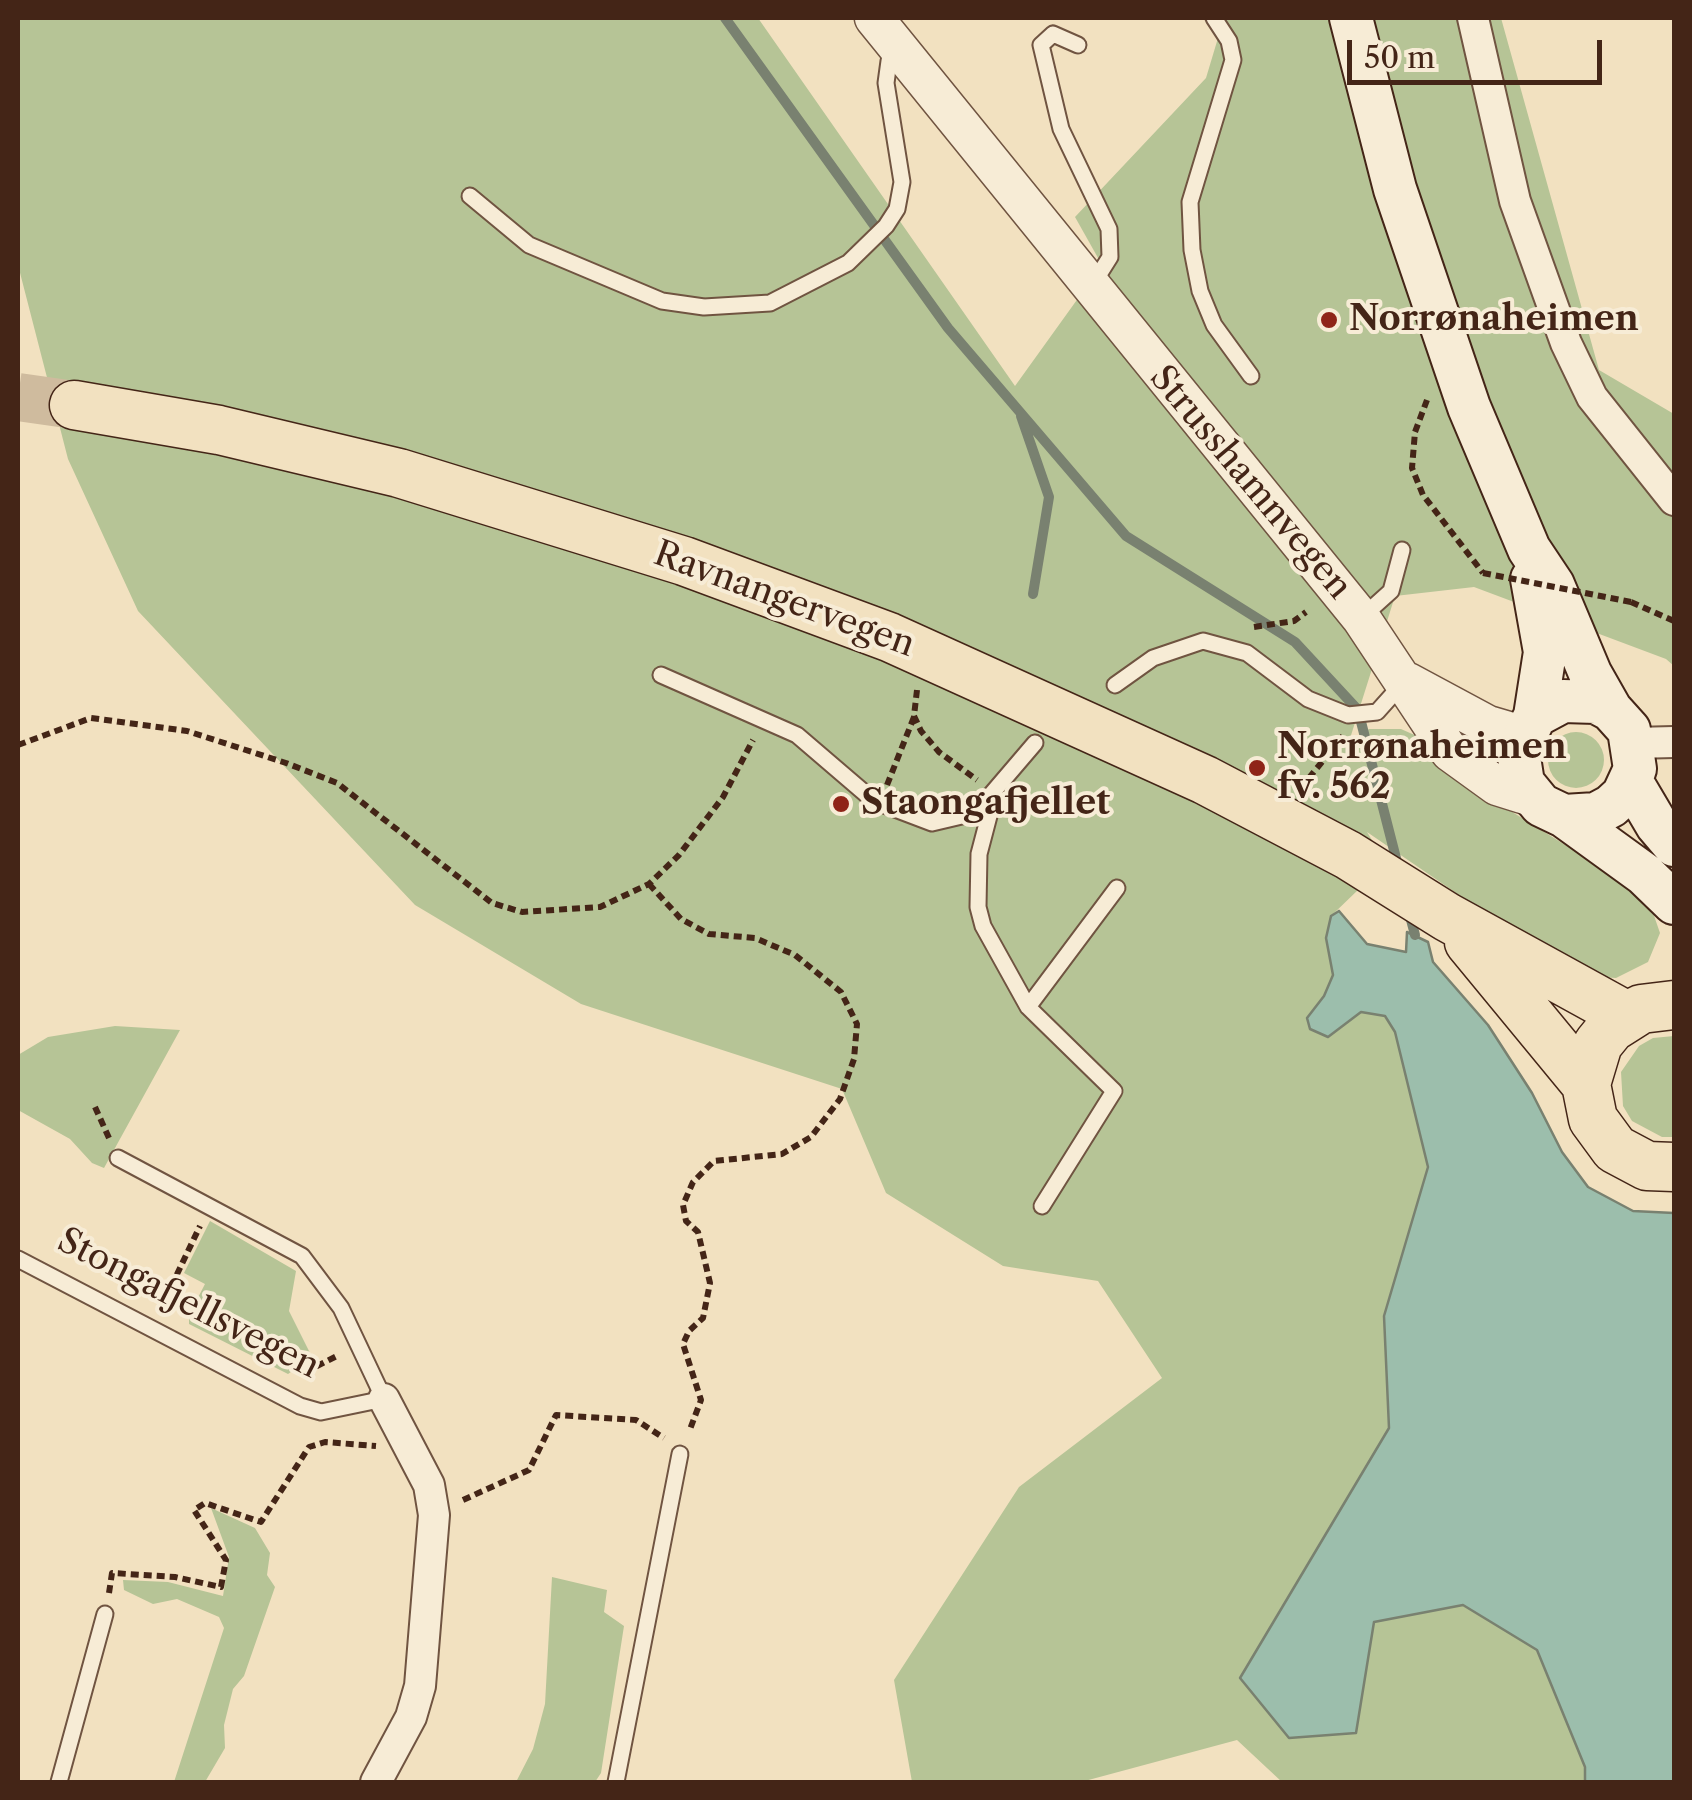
<!DOCTYPE html>
<html>
<head>
<meta charset="utf-8">
<style>
	body { margin:0 }
	#map { position:relative; width:1692px; height:1800px; overflow:hidden; background:#f2e1c0; font-family:"Libre Caslon Text",serif }
	canvas { display:block }
	.frame { position:absolute; inset:0; border:20px solid #442517; pointer-events:none }
	.scale { position:absolute; left:1347px; top:40px; width:255px; height:45px; box-sizing:border-box; border:5px solid #442517; border-top:0; padding-left:12px; font-size:30px; line-height:35px; white-space:nowrap; color:#442517; -webkit-text-stroke:8px #f7ecd6; paint-order:stroke }
</style>
</head>
<body>
<div id="map">
<canvas width="1692" height="1800"></canvas>
<div class="frame"></div>
<div class="scale">50 m</div>
</div>
<script>
const c = document.querySelector('canvas').getContext('2d');
c.lineJoin = 'round';
function paint(path, color) {
  c.fillStyle = color;
  c.fill(path, 'evenodd');
}
function shape(rows) {
  const path = new Path2D();
  for (const r of rows) {
    if (r.length === 3) {
      path.moveTo(r[0] + r[2], r[1]);
      path.arc(r[0], r[1], r[2], 0, 2 * Math.PI);
      continue;
    }
    path.moveTo(r[0], r[1]);
    for (let i = 2; i < r.length; i += 2) path.lineTo(r[i], r[i + 1]);
  }
  return path;
}
function stroke(path, color, width, dash) {
  c.strokeStyle = color;
  c.lineWidth = width;
  c.lineCap = dash ? 'butt' : 'round';
  c.setLineDash(dash || []);
  c.stroke(path);
}
function write(font, color, halo, rows, align = 'center') {
  c.font = font + ' "Libre Caslon Text",serif';
  c.lineWidth = 8;
  c.setLineDash([]);
  c.textBaseline = 'middle';
  c.strokeStyle = halo;
  c.fillStyle = color;
  for (const [text, x, y, turn = 0] of rows) {
    c.save();
    c.translate(x, y);
    c.rotate((+turn || 0) * Math.PI / 180);
    c.textAlign = isNaN(turn) ? turn : align;
    if (halo) c.strokeText(text, 0, 0);
    c.fillText(text, 0, 0);
    c.restore();
  }
}
const green = shape([
	[18,18,758,18,1015,386,1102,265,1075,217,1206,78,1224,18,1501,18,1599,370,1674,414,1674,666,1666,659,1474,587,1395,596,1347,748,1369,729,1401,729,1419,737,1456,777,1628,884,1650,904,1660,933,1648,962,1616,978,1599,977,1519,936,1367,832,1386,863,1331,916,1326,938,1333,975,1325,996,1307,1018,1361,1011,1385,1016,1395,1032,1428,1167,1384,1316,1389,1428,1240,1678,1374,1622,1463,1605,1537,1650,1585,1767,1585,1782,1282,1782,1237,1740,1081,1782,912,1782,894,1680,1019,1487,1162,1378,1098,1281,1003,1266,886,1193,842,1089,581,1004,415,905,138,611,68,459,18,265],
	[1576,760,28],
	[115,1026,180,1030,104,1168,92,1163,70,1139,18,1110,18,1055,48,1037],
	[1674,1036,1674,1137,1662,1137,1632,1121,1623,1106,1621,1072,1639,1046,1653,1038],
	[210,1221,296,1271,289,1311,312,1357,288,1374,189,1324,189,1315,205,1284,184,1273],
	[211,1508,255,1528,270,1553,267,1575,275,1587,244,1676,233,1689,224,1725,225,1748,205,1782,174,1782,224,1628,219,1617,177,1599,153,1604,124,1590,123,1580,168,1582,223,1596,229,1557],
	[552,1577,607,1590,604,1612,624,1626,601,1773,595,1782,516,1782,533,1749,545,1704]
]);
const water = shape([
	[1339,911,1367,944,1406,952,1407,932,1428,942,1433,962,1488,1025,1532,1093,1562,1152,1588,1187,1633,1211,1674,1213,1674,1782,1585,1782,1585,1767,1537,1650,1463,1605,1374,1622,1356,1733,1289,1738,1240,1678,1389,1428,1384,1316,1428,1167,1395,1032,1385,1016,1361,1012,1328,1037,1310,1029,1307,1018,1324,996,1333,975,1326,938,1331,916,1339,911]
]);
const stream = shape([
	[725,18,948,328,1126,536,1295,642,1358,710,1398,866],
	[1021,416,1049,497,1033,594],
	[1409,912,1415,935]
]);
const primaryTunnel = shape([
	[18,397,74,405]
]);
const path = shape([
	[1427,400,1415,432,1412,468,1423,495,1483,573],
	[1631,602,1674,621],
	[1254,627,1294,621,1306,612],
	[917,690,914,716,921,731,939,752,977,780],
	[18,745,91,718,187,731,286,763,337,783,492,903,522,912,600,907,649,884,679,855,723,797,753,740],
	[1299,782,1304,784,1343,736],
	[887,785,914,717],
	[649,884,681,919,709,934,755,938,795,955,841,992,857,1024,854,1059,840,1099,811,1137,782,1154,714,1161,693,1182,683,1205,686,1221,698,1232,710,1283,703,1318,689,1331,683,1344,701,1400,689,1432],
	[95,1107,109,1138],
	[160,1310,200,1226],
	[305,1360,317,1366,339,1355],
	[463,1500,529,1470,556,1415,636,1420,664,1438],
	[109,1593,112,1573,175,1577,221,1587,226,1560,194,1510,205,1503,261,1522,309,1447,325,1442,376,1446]
]);
const service = shape([
	[1214,18,1229,41,1233,60,1190,202,1192,250,1200,291,1214,325,1251,376],
	[1078,45,1053,34,1041,45,1061,129,1109,229,1110,257,1093,284],
	[470,196,529,245,662,301,704,307,770,303,848,263,886,226,897,209,902,182,886,83,889,61,898,53],
	[1361,618,1391,591,1402,550],
	[661,675,797,735,874,801,932,823,966,815,988,798,1035,743],
	[1115,685,1153,658,1203,641,1247,653,1308,699,1348,715,1377,712,1403,683],
	[995,793,979,854,978,907,983,926,1028,1007,1114,1091,1042,1206],
	[1028,1007,1117,888],
	[18,1259,300,1406,321,1412,384,1399,341,1308,302,1256,118,1158],
	[59,1782,105,1614],
	[616,1782,680,1454]
]);
const minor = shape([
	[1473,18,1515,201,1566,343,1592,397,1674,500],
	[1634,743,1674,742],
	[376,1782,411,1717,420,1686,434,1515,429,1485,384,1399]
]);
const tertiary = shape([
	[874,18,1361,618,1450,752,1497,786,1532,797],
	[1408,682,1488,725,1522,735]
]);
const secondary = shape([
	[1351,18,1395,189,1469,407,1529,549,1553,585,1590,673,1611,710],
	[1532,579,1545,652,1535,716],
	[1631,781,1657,825,1674,845],
	[1564,816,1596,814,1611,806,1623,795,1635,769,1629,730,1611,710,1596,702,1563,701,1535,716,1518,751,1523,783,1541,805,1564,816,1644,874,1674,903]
]);
const primary = shape([
	[74,405,219,430,399,473,684,561,889,637,1205,780,1348,855,1447,917,1627,1016],
	[1469,942,1586,1084],
	[1674,1005,1641,1009,1611,1028,1598,1044,1586,1084,1593,1119,1615,1149,1647,1166,1674,1167]
]);
const pathBridge = shape([
	[1483,573,1631,602]
]);
const markers = [
	[1329,320,10,"#8f2418"],
	[1257,768,10,"#8f2418"],
	[841,804,10,"#8f2418"]
];
const poiNames = [
	["Norrønaheimen",1349,320],
	["Norrønaheimen",1277,748],
	["fv. 562",1277,788],
	["Staongafjellet",861,804]
];
const streetNames = [
	["Strusshamnvegen",1250,483,50],
	["Ravnangervegen",784,600,20],
	["Stongafjellsvegen",188,1304,27]
];
paint(green, '#b6c496');
paint(water, '#9cbeac');
stroke(water, '#798170', 2.5);
stroke(stream, '#798170', 10);
stroke(primaryTunnel, '#cfbb9e', 48, [48, 24]);
stroke(service, '#705441', 19);
stroke(minor, '#705441', 34);
stroke(tertiary, '#705441', 41);
stroke(secondary, '#442517', 46);
stroke(primary, '#442517', 51);
stroke(path, '#442517', 6, [8, 5]);
stroke(service, '#f7ecd6', 15);
stroke(minor, '#f7ecd6', 30);
stroke(tertiary, '#f7ecd6', 38);
stroke(secondary, '#f7ecd6', 42);
stroke(primary, '#f2e1c0', 48);
stroke(pathBridge, '#442517', 6, [8, 5]);
for (const [x, y, r, color] of markers) {
  const dot = new Path2D();
  dot.arc(x, y, r, 0, 2 * Math.PI);
  c.fillStyle = color;
  c.fill(dot);
  stroke(dot, '#f7ecd6', 4);
}
write('bold 35px', '#442517', '#f7ecd6', poiNames, 'left');
write('35px', '#442517', '#f7ecd6', streetNames);
</script>
</body>
</html>
